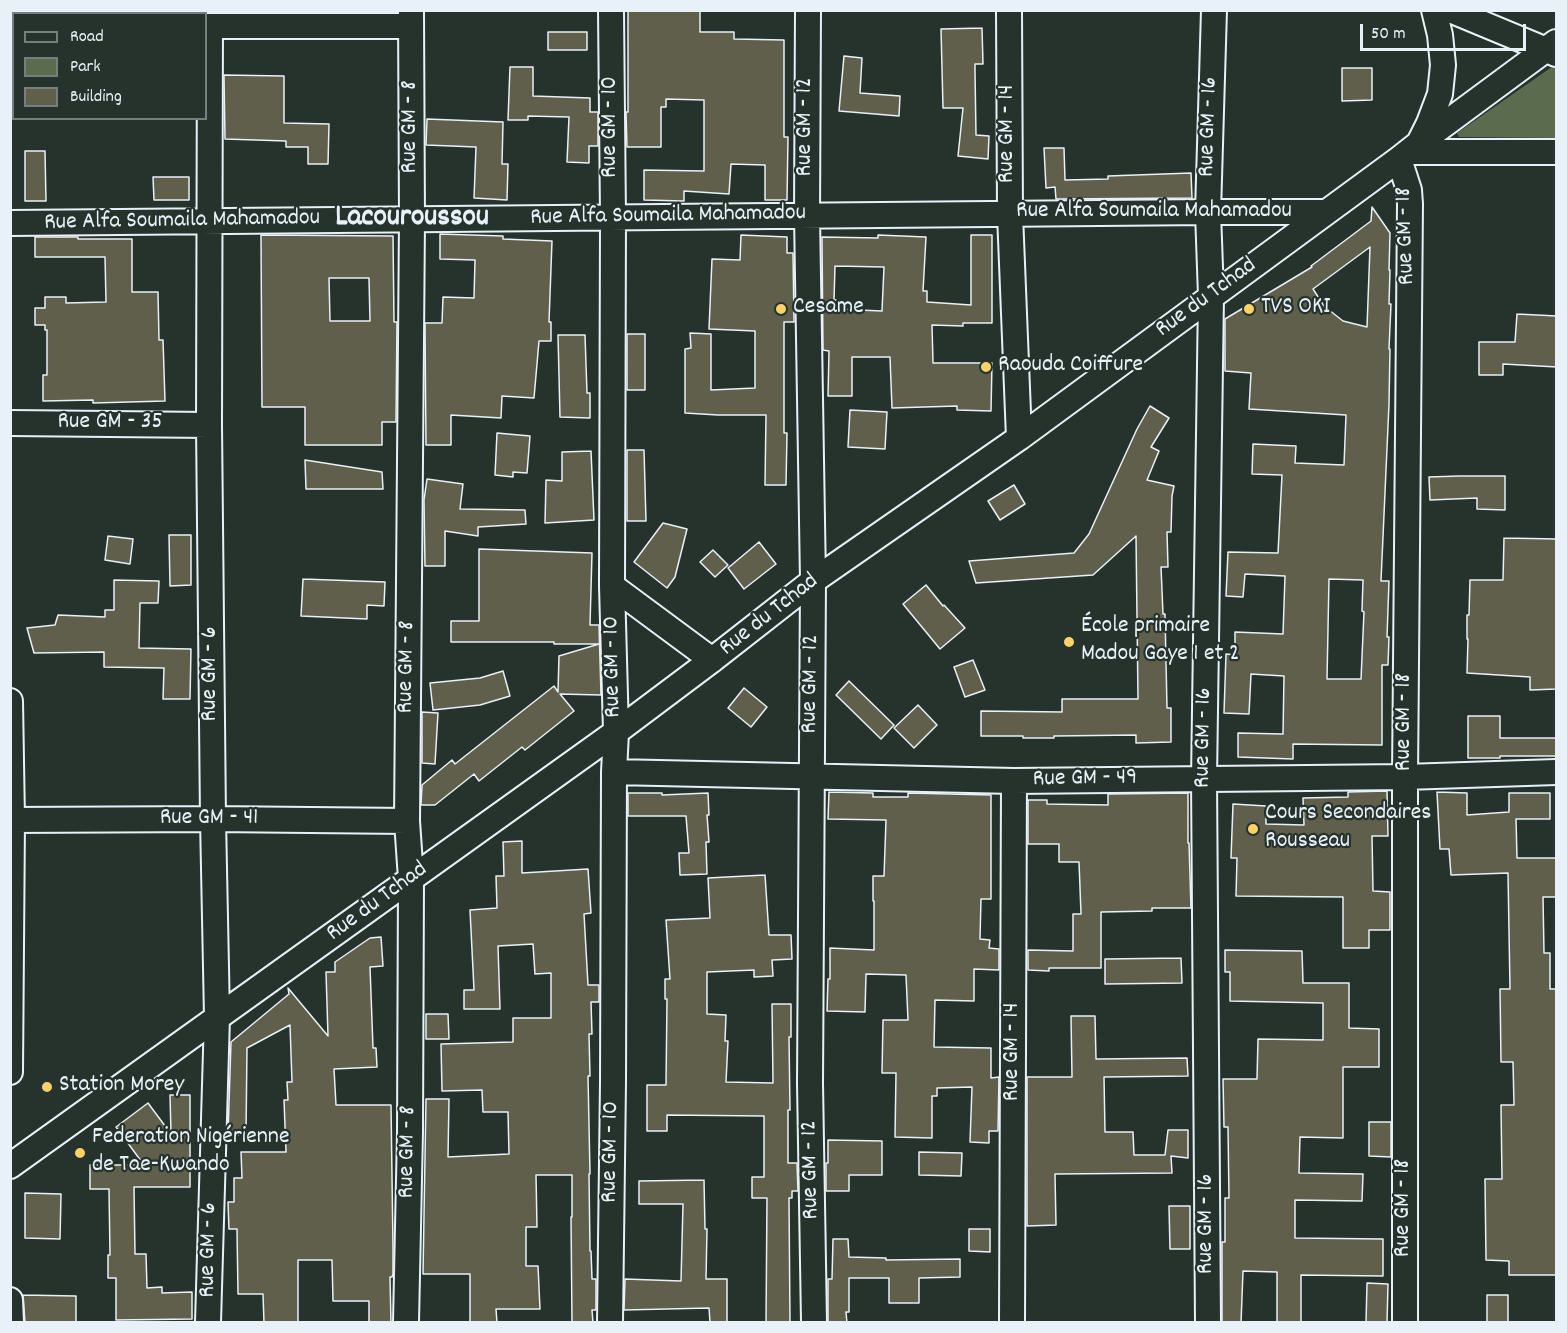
<!DOCTYPE html>
<html>
<head>
<meta charset="utf-8">
<style>
	body { margin:0 }
	#map { position:relative; width:1567px; height:1333px; overflow:hidden; background:#26332d; font-family:Dekko,sans-serif }
	canvas { display:block }
	.frame { position:absolute; inset:0; border:12px solid #e8f1f8; pointer-events:none }
	.legend { position:absolute; left:12px; top:12px; width:195px; height:108px; box-sizing:border-box; background:#26332d; border:2px solid #747f7e; margin:0; padding:8px 10px; list-style:none; font-size:18px; color:#e8f1f8 }
	.legend li { display:flex; align-items:center; gap:12px; height:30px }
	.legend b { width:30px; border:2px solid #747f7e }
	.scale { position:absolute; left:1360px; top:24px; width:166px; height:27px; box-sizing:border-box; border:3px solid #e8f1f8; border-top:0; padding-left:8px; font-size:18px; line-height:21px; white-space:nowrap; color:#e8f1f8; -webkit-text-stroke:4px #26332d; paint-order:stroke }
</style>
</head>
<body>
<div id="map">
<canvas width="1567" height="1333"></canvas>
<div class="frame"></div>
<ul class="legend">
<li><b style="height:8px;background:#26332d"></b>Road</li>
<li><b style="height:16px;background:#5a6b4e"></b>Park</li>
<li><b style="height:16px;background:#605f4b"></b>Building</li>
</ul>
<div class="scale">50 m</div>
</div>
<script>
const c = document.querySelector('canvas').getContext('2d');
c.lineJoin = 'round';
function paint(path, color) {
  c.fillStyle = color;
  c.fill(path, 'evenodd');
}
function shape(rows) {
  const path = new Path2D();
  for (const r of rows) {
    path.moveTo(r[0], r[1]);
    for (let i = 2; i < r.length; i += 2) path.lineTo(r[i], r[i + 1]);
  }
  return path;
}
function stroke(path, color, width, dash) {
  c.strokeStyle = color;
  c.lineWidth = width;
  c.lineCap = dash ? 'butt' : 'round';
  c.setLineDash(dash || []);
  c.stroke(path);
}
function write(font, color, halo, rows, align = 'center') {
  c.font = font + ' Dekko,sans-serif';
  c.lineWidth = 4.5;
  c.setLineDash([]);
  c.textBaseline = 'middle';
  c.strokeStyle = halo;
  c.fillStyle = color;
  for (const [text, x, y, turn = 0] of rows) {
    c.save();
    c.translate(x, y);
    c.rotate((+turn || 0) * Math.PI / 180);
    c.textAlign = isNaN(turn) ? turn : align;
    if (halo) c.strokeText(text, 0, 0);
    c.fillText(text, 0, 0);
    c.restore();
  }
}
const green = shape([
	[394,10,394,14,206,16,206,14,29,14,28,11],
	[1556,64,1556,138,1459,137,1457,133]
]);
const building = shape([
	[628,10,700,10,700,32,734,32,734,39,784,40,784,137,788,137,787,200,765,200,765,165,731,164,729,194,684,191,684,201,644,200,644,170,704,171,704,100,666,99,666,107,661,107,661,147,627,147,626,112,628,112,628,10],
	[982,28,983,64,975,64,975,71,976,135,989,136,988,159,958,156,963,108,943,108,941,29,982,28],
	[548,32,587,32,587,50,548,50,548,32],
	[844,56,862,58,860,93,900,96,899,116,839,111,844,56],
	[510,67,533,67,533,96,590,98,590,112,598,112,598,146,589,146,589,163,567,162,569,117,528,116,528,120,508,120,510,67],
	[1342,68,1372,68,1372,100,1342,101,1342,68],
	[224,75,284,76,284,123,329,124,328,164,308,164,308,147,286,147,286,141,225,139,224,75],
	[427,119,503,122,502,164,508,164,507,200,474,198,476,147,426,145,427,119],
	[1044,148,1064,148,1065,180,1108,179,1108,176,1191,173,1192,198,1056,199,1055,187,1046,188,1044,148],
	[25,151,45,151,46,201,25,201,25,151],
	[153,177,189,177,189,200,154,200,153,177],
	[1372,207,1390,233,1389,270,1390,270,1389,304,1391,304,1389,349,1390,349,1389,404,1381,581,1389,581,1387,637,1389,637,1388,665,1382,665,1382,745,1293,744,1293,759,1238,757,1238,733,1283,734,1284,676,1251,674,1249,714,1224,713,1226,654,1235,655,1235,632,1283,634,1285,576,1245,574,1243,597,1226,596,1228,552,1278,553,1282,475,1252,474,1253,444,1296,446,1295,463,1344,465,1346,415,1249,409,1251,373,1225,371,1225,319,1312,267,1311,266,1371,221,1372,207],
	[1370,247,1367,327,1343,321,1324,306,1313,289,1370,247],
	[1329,579,1363,580,1362,611,1364,612,1361,679,1327,679,1329,579],
	[440,234,503,236,503,239,552,241,549,322,551,322,551,341,539,341,534,398,502,396,501,418,451,415,451,445,426,445,425,323,442,323,443,297,474,298,475,260,440,259,440,234],
	[261,235,393,236,394,322,397,322,396,422,382,422,382,445,305,445,305,407,262,407,261,235],
	[329,278,369,278,370,321,330,321,329,278],
	[741,235,787,237,787,253,793,253,794,322,784,322,784,433,787,433,786,485,765,485,766,415,718,415,685,413,685,349,691,348,690,333,711,334,711,390,755,388,755,331,709,329,712,259,740,260,741,235],
	[878,235,926,237,923,291,927,291,927,302,971,305,971,235,992,235,992,323,963,323,963,326,932,325,933,363,992,363,991,411,957,410,957,406,892,408,890,357,852,357,852,396,828,396,829,351,823,350,822,237,878,238,878,235],
	[835,266,884,267,882,311,835,309,836,300,834,300,835,266],
	[35,237,78,237,78,239,132,239,132,292,158,292,159,340,163,340,165,401,93,403,93,400,43,401,43,375,47,375,47,330,45,330,45,325,35,325,35,308,45,308,45,297,66,297,66,303,106,302,105,257,35,257,35,237],
	[1517,314,1557,316,1557,367,1503,364,1503,375,1479,375,1479,342,1515,342,1517,314],
	[627,334,645,334,645,390,627,390,627,334],
	[558,335,585,335,587,393,590,393,590,418,560,417,558,335],
	[1150,406,1169,418,1151,447,1159,451,1147,480,1174,486,1172,496,1171,532,1167,532,1168,567,1161,567,1163,614,1165,614,1167,708,1171,708,1171,742,1136,743,1136,735,1054,736,1054,738,1023,738,1023,736,981,736,981,711,1062,712,1062,699,1138,699,1136,536,1093,575,976,583,969,561,1074,553,1089,534,1137,429,1150,406],
	[850,410,887,412,885,449,848,447,850,410],
	[497,433,530,436,527,473,513,472,513,477,495,475,497,433],
	[627,450,644,450,646,521,627,521,627,450],
	[591,451,594,520,545,523,546,480,562,481,562,452,591,451],
	[305,460,382,472,383,489,306,489,305,460],
	[1459,476,1505,476,1505,510,1477,509,1477,498,1430,500,1429,477,1459,476],
	[427,479,463,484,460,509,525,510,526,524,478,527,478,536,445,531,445,566,425,566,424,500,427,479],
	[1014,485,1025,504,1000,520,988,501,1014,485],
	[663,523,687,529,675,577,667,588,634,562,663,523],
	[169,535,191,535,191,585,170,586,169,535],
	[108,536,133,539,130,564,105,560,108,536],
	[1504,538,1557,539,1557,689,1530,690,1530,677,1467,673,1468,639,1467,639,1467,615,1469,615,1470,580,1503,580,1504,538],
	[759,542,776,564,744,589,728,568,759,542],
	[479,549,592,553,590,625,599,625,601,695,560,694,574,711,525,750,522,747,479,781,474,774,435,805,421,805,422,785,452,760,455,764,554,686,558,692,559,656,599,644,554,644,554,642,451,642,451,621,479,621,479,549],
	[713,550,728,565,715,577,700,562,713,550],
	[303,579,385,582,384,606,367,605,367,619,301,616,303,579],
	[114,580,159,581,158,603,140,603,139,648,191,649,190,699,163,699,164,668,104,667,104,652,34,653,27,628,55,625,58,615,105,617,105,610,114,610,114,580],
	[926,585,943,606,944,605,965,628,940,649,903,604,926,585],
	[973,660,985,690,965,697,954,667,973,660],
	[503,671,510,696,480,705,433,710,430,683,480,678,503,671],
	[849,681,894,725,881,739,836,695,849,681],
	[744,688,767,707,751,727,728,708,744,688],
	[918,705,937,725,914,748,894,728,918,705],
	[422,712,438,713,435,764,422,763,422,712],
	[1468,716,1500,716,1500,738,1557,738,1557,756,1500,756,1500,758,1468,758,1468,716],
	[1387,791,1388,836,1372,836,1373,891,1390,892,1390,930,1369,930,1369,948,1343,948,1343,897,1236,896,1237,858,1231,858,1233,804,1266,806,1266,824,1304,825,1303,798,1348,797,1348,792,1387,791],
	[829,792,873,793,873,797,908,797,908,793,991,795,991,899,981,899,980,939,990,940,989,948,999,949,999,970,974,969,974,1001,935,1000,934,1047,991,1048,991,1078,999,1077,998,1131,989,1131,989,1143,970,1142,972,1087,937,1088,937,1096,932,1096,932,1138,895,1137,896,1073,882,1073,883,1020,908,1020,906,975,866,974,865,1012,827,1011,828,979,830,979,830,948,874,950,874,901,873,901,873,876,884,876,886,820,828,819,829,792],
	[1437,792,1467,793,1467,815,1509,812,1509,793,1550,793,1550,819,1516,819,1517,858,1557,858,1557,897,1543,897,1544,953,1550,953,1550,989,1557,989,1557,1275,1509,1275,1509,1261,1486,1260,1485,1179,1502,1179,1501,1105,1514,1105,1513,1062,1501,1062,1500,989,1510,989,1508,873,1451,875,1449,849,1440,849,1437,792],
	[628,793,662,793,662,795,708,793,709,815,707,815,709,842,706,842,707,874,680,875,679,853,689,853,686,816,628,816,628,793],
	[1188,793,1188,843,1189,843,1191,908,1152,908,1152,911,1101,912,1101,968,1049,968,1049,971,1028,970,1028,950,1073,951,1073,914,1081,914,1079,862,1059,862,1059,844,1028,844,1028,800,1047,800,1047,804,1108,805,1108,794,1188,793],
	[522,841,522,873,588,869,591,913,584,914,588,985,599,985,599,1002,591,1002,592,1034,589,1034,590,1076,588,1076,590,1174,589,1174,590,1251,591,1251,592,1279,596,1279,596,1310,592,1310,593,1323,572,1323,571,1217,572,1217,572,1175,536,1175,537,1227,526,1227,526,1266,538,1266,540,1309,496,1309,497,1323,470,1323,470,1274,423,1274,426,1099,449,1099,448,1157,509,1154,508,1112,483,1112,482,1090,442,1091,441,1044,513,1042,513,1018,551,1018,551,973,535,974,533,944,498,946,500,1009,464,1009,464,990,474,990,470,910,497,908,496,876,504,876,503,842,522,841],
	[765,875,769,935,791,935,792,959,772,960,773,976,754,977,754,970,707,972,707,1014,726,1015,725,1041,728,1041,726,1082,773,1083,772,1004,791,1004,791,1037,789,1037,790,1110,788,1110,788,1163,797,1163,798,1191,792,1191,792,1198,789,1198,790,1323,766,1323,767,1198,752,1198,752,1177,764,1177,764,1116,667,1115,667,1131,647,1131,647,1085,666,1085,667,999,665,999,665,979,670,979,666,920,710,918,708,878,765,875],
	[381,937,383,966,370,967,373,1048,376,1048,377,1067,334,1069,336,1105,391,1105,393,1248,393,1274,392,1277,390,1277,391,1323,369,1323,369,1301,333,1301,332,1260,298,1260,298,1323,264,1323,263,1294,238,1294,237,1229,229,1229,228,1202,234,1202,234,1178,242,1178,241,1152,286,1152,284,1100,288,1100,287,1082,292,1082,290,1025,247,1048,246,1135,228,1135,231,1042,289,994,288,988,328,1036,326,972,335,972,335,962,370,938,381,937],
	[1225,950,1302,951,1303,983,1349,983,1349,1028,1379,1029,1379,1067,1343,1067,1343,1138,1300,1137,1299,1173,1363,1174,1362,1201,1295,1200,1295,1238,1383,1239,1383,1276,1301,1275,1301,1323,1277,1323,1277,1272,1243,1271,1241,1323,1222,1323,1222,1242,1225,1242,1225,1198,1229,1198,1228,1127,1224,1127,1223,1079,1257,1079,1258,1039,1323,1040,1323,1003,1230,1001,1230,972,1225,972,1225,950],
	[1181,958,1182,983,1105,984,1105,959,1181,958],
	[426,1014,448,1014,449,1039,426,1039,426,1014],
	[1071,1016,1095,1016,1096,1059,1187,1058,1188,1076,1104,1077,1105,1132,1133,1132,1134,1155,1165,1155,1168,1130,1188,1130,1188,1158,1171,1156,1172,1173,1055,1174,1056,1225,1027,1226,1027,1077,1072,1077,1071,1016],
	[170,1095,190,1095,190,1187,134,1187,135,1254,146,1254,147,1288,162,1287,162,1293,192,1292,192,1319,116,1320,116,1278,108,1278,108,1255,110,1255,109,1189,90,1189,90,1165,144,1165,116,1127,148,1103,171,1134,170,1095],
	[1369,1122,1391,1122,1391,1157,1369,1156,1369,1122],
	[828,1140,882,1141,882,1175,849,1175,849,1191,826,1191,826,1163,828,1163,828,1140],
	[919,1152,962,1153,961,1176,919,1175,919,1152],
	[704,1180,705,1229,707,1229,706,1279,727,1279,727,1322,710,1322,709,1308,624,1310,625,1279,681,1281,683,1204,639,1204,639,1181,704,1180],
	[25,1193,61,1194,60,1239,25,1238,25,1193],
	[1169,1206,1190,1206,1190,1249,1170,1249,1169,1206],
	[969,1229,990,1229,990,1252,969,1251,969,1229],
	[833,1239,848,1239,849,1257,886,1258,886,1260,960,1259,960,1277,919,1278,919,1303,889,1303,889,1278,849,1278,849,1312,846,1312,847,1323,828,1323,828,1279,832,1279,833,1239],
	[1367,1283,1388,1284,1387,1323,1366,1323,1367,1283],
	[23,1295,76,1296,76,1323,25,1323,23,1295],
	[1487,1295,1508,1295,1508,1323,1487,1323,1487,1295]
]);
const minor = shape([
	[808,10,807,216,813,581,810,1083,814,1322],
	[1009,10,1010,214,1019,438],
	[1450,10,1556,54],
	[10,21,14,21],
	[206,26,411,26],
	[1420,141,1429,123,1440,94,1443,65,1440,35,1434,10],
	[1408,152,1556,152],
	[1399,159,1409,190,1410,204,1405,777,1405,1322],
	[10,223,1208,212,1325,212],
	[10,423,209,425],
	[612,586,712,660],
	[10,701,12,820,10,1072],
	[614,772,1014,781,1405,777,1556,772],
	[10,820,213,819,407,821],
	[10,1166,616,732,712,660,813,581,1019,438,1399,159,1418,144,1556,42],
	[10,1300,11,1322],
	[208,1322,217,1017,213,819,209,425,210,26],
	[406,1322,410,1132,411,879,407,821,412,220,411,10],
	[610,1322,613,1082,614,772,616,732,612,586,613,218,611,10],
	[1012,1322,1014,781],
	[1208,1322,1204,779,1211,296,1208,212,1214,10]
]);
const markers = [
	[781,309,6,"#ffd166"],
	[1249,309,6,"#ffd166"],
	[986,367,6,"#ffd166"],
	[1069,642,6,"#ffd166"],
	[1253,829,6,"#ffd166"],
	[47,1087,6,"#ffd166"],
	[80,1153,6,"#ffd166"]
];
const streetNames = [
	["Rue GM - 8",412,127,-90],
	["Rue GM - 10",612,127,-90],
	["Rue GM - 12",807,127,-90],
	["Rue GM - 16",1210,127,-88],
	["Rue GM - 14",1009,134,-90],
	["Rue Alfa Soumaila Mahamadou",1154,213],
	["Rue Alfa Soumaila Mahamadou",668,217,-1],
	["Rue Alfa Soumaila Mahamadou",182,222,-1],
	["Rue GM - 18",1407,236,-92],
	["Rue du Tchad",1207,299,-36],
	["Rue GM - 35",110,424],
	["Rue du Tchad",770,616,-38],
	["Rue GM - 8",408,667,-89],
	["Rue GM - 10",614,667,-91],
	["Rue GM - 6",212,674,-90],
	["Rue GM - 12",812,684,-89],
	["Rue GM - 18",1406,722,-90],
	["Rue GM - 16",1205,738,-89],
	["Rue GM - 49",1085,780,-1],
	["Rue GM - 41",209,820],
	["Rue du Tchad",378,903,-36],
	["Rue GM - 14",1014,1052,-90],
	["Rue GM - 8",409,1152,-89],
	["Rue GM - 10",612,1152,-89],
	["Rue GM - 12",812,1170,-91],
	["Rue GM - 18",1405,1208,-90],
	["Rue GM - 16",1208,1224,-90],
	["Rue GM - 6",210,1250,-89]
];
const poiNames = [
	["Cesame",793,309],
	["TVS OKI",1261,309],
	["Raouda Coiffure",998,367],
	["École primaire",1081,628],
	["Madou Gaye 1 et 2",1081,656],
	["Cours Secondaires",1265,815],
	["Rousseau",1265,843],
	["Station Morey",59,1087],
	["Federation Nigérienne",92,1139],
	["de Tae-Kwando",92,1167]
];
const districtNames = [
	["Lacouroussou",412,220]
];
paint(green, '#5a6b4e');
paint(building, '#605f4b');
stroke(building, '#e8f1f8', 1.5);
stroke(minor, '#e8f1f8', 28);
stroke(minor, '#26332d', 24);
for (const [x, y, r, color] of markers) {
  const dot = new Path2D();
  dot.arc(x, y, r, 0, 2 * Math.PI);
  c.fillStyle = color;
  c.fill(dot);
  stroke(dot, '#26332d', 2);
}
write('24px', '#e8f1f8', '#26332d', streetNames);
write('24px', '#e8f1f8', '#26332d', poiNames, 'left');
write('bold 30px', '#e8f1f8', '#26332d', districtNames);
</script>
</body>
</html>
